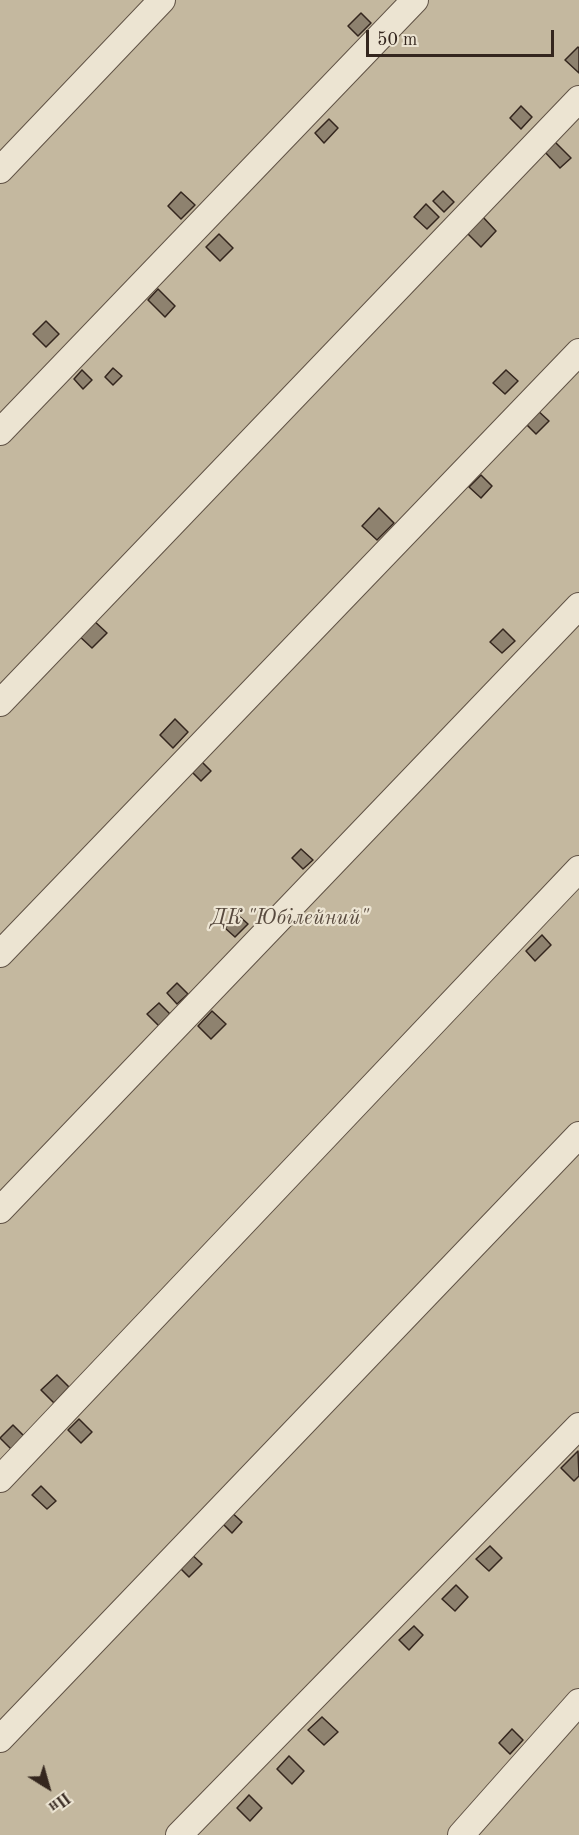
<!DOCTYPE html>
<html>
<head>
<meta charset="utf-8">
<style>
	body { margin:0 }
	#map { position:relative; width:579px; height:1835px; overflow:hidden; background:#e2d6b9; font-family:"Old Standard TT",serif }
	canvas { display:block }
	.north { position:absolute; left:18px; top:1757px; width:60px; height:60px; -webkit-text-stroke:4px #ece4d2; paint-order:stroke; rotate:143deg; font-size:16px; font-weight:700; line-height:24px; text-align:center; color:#34261e }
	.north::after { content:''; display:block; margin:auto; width:21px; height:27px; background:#34261e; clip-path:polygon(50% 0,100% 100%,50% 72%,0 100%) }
	.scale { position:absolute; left:366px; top:30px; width:188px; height:27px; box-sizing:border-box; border:3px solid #34261e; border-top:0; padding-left:8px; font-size:18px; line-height:21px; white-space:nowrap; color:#34261e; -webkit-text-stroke:4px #ece4d2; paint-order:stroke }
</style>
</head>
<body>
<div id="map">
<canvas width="579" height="1835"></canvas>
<div class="north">Пн</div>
<div class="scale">50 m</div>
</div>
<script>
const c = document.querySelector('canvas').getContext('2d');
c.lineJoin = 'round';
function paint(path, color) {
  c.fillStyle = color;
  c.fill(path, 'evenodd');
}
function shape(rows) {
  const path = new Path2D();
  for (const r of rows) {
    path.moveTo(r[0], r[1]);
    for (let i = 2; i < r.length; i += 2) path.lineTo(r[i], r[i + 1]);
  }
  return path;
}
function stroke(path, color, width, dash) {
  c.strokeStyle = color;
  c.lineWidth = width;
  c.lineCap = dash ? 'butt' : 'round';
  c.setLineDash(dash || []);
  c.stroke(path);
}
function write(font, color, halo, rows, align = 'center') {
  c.font = font + ' "Old Standard TT",serif';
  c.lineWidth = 4.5;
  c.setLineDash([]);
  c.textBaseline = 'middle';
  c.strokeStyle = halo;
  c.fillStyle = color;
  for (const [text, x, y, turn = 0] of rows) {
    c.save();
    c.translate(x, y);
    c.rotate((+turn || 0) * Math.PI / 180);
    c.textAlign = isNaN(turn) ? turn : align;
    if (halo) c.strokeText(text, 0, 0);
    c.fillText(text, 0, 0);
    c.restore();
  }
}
const green = shape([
	[0,0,579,0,579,1835,0,1835]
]);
const building = shape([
	[361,13,371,23,358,36,348,26,361,13],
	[578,47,579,48,579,73,565,60,578,47],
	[521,106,532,117,521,129,510,118,521,106],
	[329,119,338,128,324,143,315,133,329,119],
	[554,141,571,158,560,168,544,151,554,141],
	[443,191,454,202,444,212,433,201,443,191],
	[181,192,195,205,181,219,168,206,181,192],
	[426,204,439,217,427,229,414,217,426,204],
	[481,215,496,231,481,247,465,231,481,215],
	[219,234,233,248,220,261,206,247,219,234],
	[158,289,175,306,165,317,148,300,158,289],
	[46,321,59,334,46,347,33,334,46,321],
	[113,368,122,376,113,385,105,377,113,368],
	[82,370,92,380,83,389,74,379,82,370],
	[506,370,518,381,505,394,493,383,506,370],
	[536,409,549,421,536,434,523,421,536,409],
	[481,475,492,486,481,498,469,487,481,475],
	[379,508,394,523,377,540,362,526,379,508],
	[92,619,107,633,92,648,77,634,92,619],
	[503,629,515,641,502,653,490,642,503,629],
	[175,719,188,732,173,748,160,735,175,719],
	[201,761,211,771,201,781,191,771,201,761],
	[301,849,313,860,303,869,292,858,301,849],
	[238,915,248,924,235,937,225,928,238,915],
	[542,935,551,945,535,961,526,951,542,935],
	[177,983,188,994,177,1004,167,993,177,983],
	[159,1003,170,1014,159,1026,147,1014,159,1003],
	[212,1011,226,1024,211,1039,198,1026,212,1011],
	[57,1375,69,1387,54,1403,41,1390,57,1375],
	[79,1419,92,1432,81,1443,68,1430,79,1419],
	[13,1425,25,1437,12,1450,0,1438,13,1425],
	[578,1451,579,1476,574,1481,561,1468,578,1451],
	[41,1486,56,1501,47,1509,32,1495,41,1486],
	[228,1509,242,1522,232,1533,218,1519,228,1509],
	[490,1546,502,1558,489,1571,476,1559,490,1546],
	[189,1552,202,1564,189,1577,176,1564,189,1552],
	[456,1585,468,1597,455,1611,442,1599,456,1585],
	[414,1626,423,1635,409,1650,399,1640,414,1626],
	[322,1717,338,1732,324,1745,308,1730,322,1717],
	[512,1729,523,1740,510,1754,499,1743,512,1729],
	[289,1756,304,1771,292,1784,277,1769,289,1756],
	[249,1795,262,1808,250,1821,237,1808,249,1795]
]);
const minor = shape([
	[0,170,162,0],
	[0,432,415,0],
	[0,703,579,99],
	[0,954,579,352],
	[0,1210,579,606],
	[0,1479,579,869],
	[0,1739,579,1135],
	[179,1835,579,1426],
	[461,1835,579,1702]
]);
const parkNames = [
	["ДК \"Юбілейний\"",290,918]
];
paint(green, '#c4b89f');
paint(building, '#8e826f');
stroke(building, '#34261e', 1.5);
stroke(minor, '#605245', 28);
stroke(minor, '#ece4d2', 26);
write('italic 21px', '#584a3e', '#ece4d2', parkNames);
</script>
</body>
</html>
